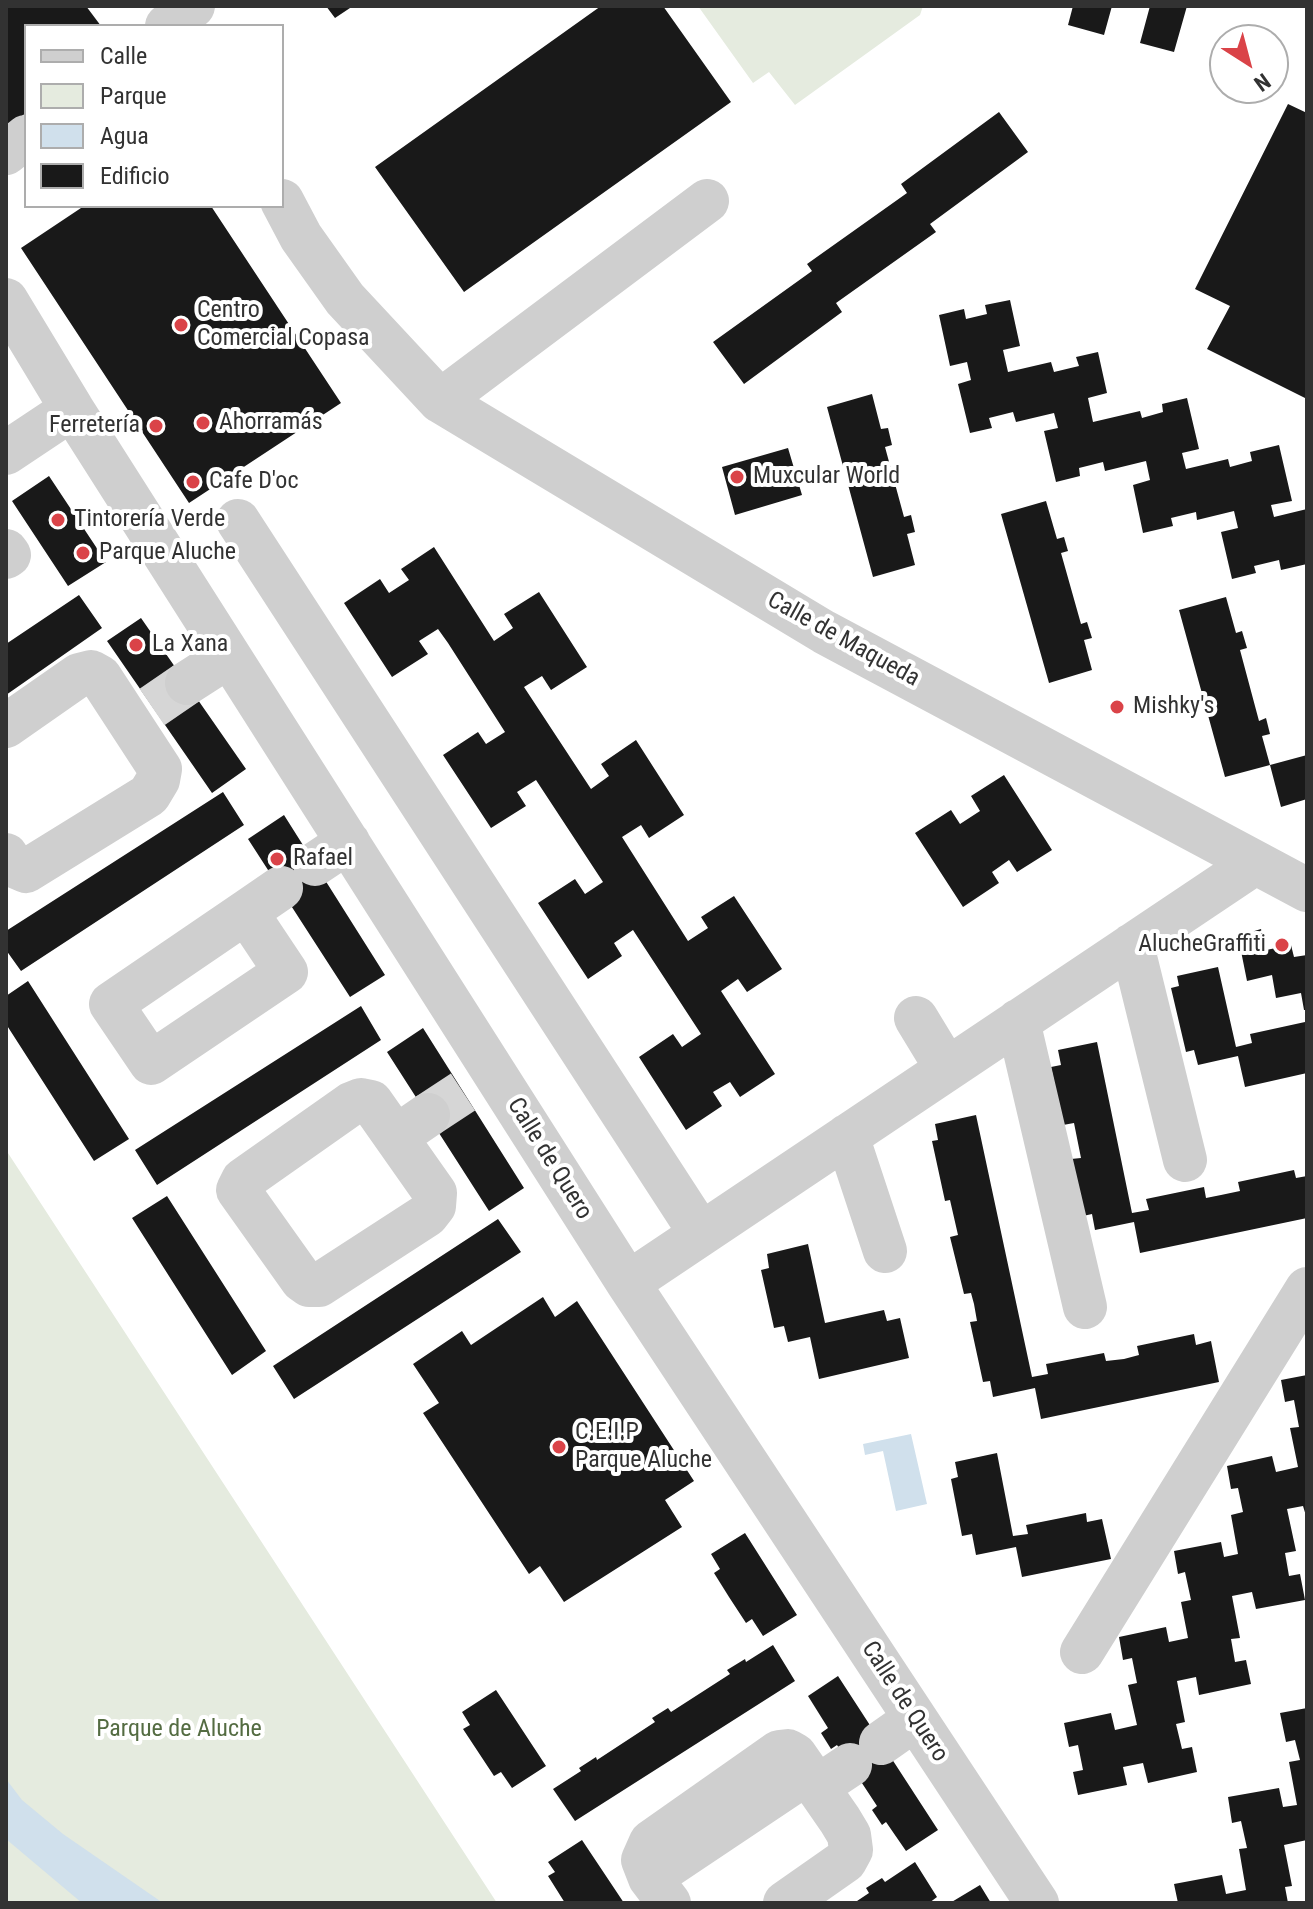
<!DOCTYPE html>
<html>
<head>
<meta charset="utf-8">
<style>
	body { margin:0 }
	#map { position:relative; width:1313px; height:1909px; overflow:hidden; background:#fff; font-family:"Roboto Condensed",sans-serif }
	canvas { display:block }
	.frame { position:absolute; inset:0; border:8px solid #323232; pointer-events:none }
	.legend { position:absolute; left:24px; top:24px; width:260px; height:184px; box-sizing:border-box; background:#fff; border:2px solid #adadad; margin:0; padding:10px 14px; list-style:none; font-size:24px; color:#323232 }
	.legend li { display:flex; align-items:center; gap:16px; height:40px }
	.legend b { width:40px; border:2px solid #adadad }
	.north { position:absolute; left:1209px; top:24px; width:80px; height:80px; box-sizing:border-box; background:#fff; border:2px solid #adadad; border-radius:50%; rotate:144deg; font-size:22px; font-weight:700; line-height:32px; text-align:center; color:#323232 }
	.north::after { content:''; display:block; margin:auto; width:28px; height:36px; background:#da4348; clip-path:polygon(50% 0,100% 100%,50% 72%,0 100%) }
</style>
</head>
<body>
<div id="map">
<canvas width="1313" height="1909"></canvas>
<div class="frame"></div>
<ul class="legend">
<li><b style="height:10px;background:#cfcfcf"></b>Calle</li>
<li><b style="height:22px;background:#e5ebdf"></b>Parque</li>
<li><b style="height:22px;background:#d0e0ec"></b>Agua</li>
<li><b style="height:22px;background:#191919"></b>Edificio</li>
</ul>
<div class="north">N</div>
</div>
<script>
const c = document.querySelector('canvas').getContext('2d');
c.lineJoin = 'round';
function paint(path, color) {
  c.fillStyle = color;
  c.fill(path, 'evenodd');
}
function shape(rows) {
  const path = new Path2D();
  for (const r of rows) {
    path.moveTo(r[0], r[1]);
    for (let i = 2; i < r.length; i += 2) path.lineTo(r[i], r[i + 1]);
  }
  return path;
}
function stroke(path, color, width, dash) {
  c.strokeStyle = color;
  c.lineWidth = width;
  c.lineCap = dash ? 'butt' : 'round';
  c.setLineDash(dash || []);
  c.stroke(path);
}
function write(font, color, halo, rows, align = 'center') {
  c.font = font + ' "Roboto Condensed",sans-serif';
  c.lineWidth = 8;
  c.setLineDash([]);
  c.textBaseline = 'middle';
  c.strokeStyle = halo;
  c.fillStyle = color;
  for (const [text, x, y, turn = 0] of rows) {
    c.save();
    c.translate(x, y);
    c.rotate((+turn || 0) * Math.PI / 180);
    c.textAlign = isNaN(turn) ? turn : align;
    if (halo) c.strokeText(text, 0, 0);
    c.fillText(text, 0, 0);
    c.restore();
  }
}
const green = shape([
	[698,6,923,6,920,15,795,105,769,72,753,83],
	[6,1150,497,1903,6,1903]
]);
const water = shape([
	[911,1434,927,1504,896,1511,883,1451,865,1455,863,1444],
	[6,1779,22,1800,63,1834,163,1903,82,1903,6,1839]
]);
const building = shape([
	[6,6,86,6,101,26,26,26,26,113,9,125,6,122],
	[326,6,353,6,335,18],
	[601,6,663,6,731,102,464,292,375,167],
	[1073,6,1112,6,1104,35,1068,25],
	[1150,6,1187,6,1174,52,1140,43],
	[1288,104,1307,113,1307,399,1207,349,1230,306,1195,289],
	[999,112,1028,152,930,224,936,232,836,303,842,312,744,384,713,342,812,271,807,264,907,193,901,184],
	[84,206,211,206,341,403,189,503,21,248],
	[1010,300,1020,346,1003,350,1008,372,1051,362,1054,372,1079,366,1076,357,1098,352,1107,393,1088,398,1093,422,1140,411,1142,418,1163,412,1162,404,1187,398,1199,449,1182,453,1186,469,1228,459,1230,467,1252,461,1250,452,1279,445,1292,501,1271,505,1274,517,1307,509,1307,564,1281,570,1279,560,1254,566,1256,573,1232,579,1221,532,1238,528,1234,511,1197,520,1196,512,1171,518,1173,526,1143,533,1133,485,1150,480,1146,461,1105,471,1103,462,1079,468,1080,476,1056,482,1044,431,1058,428,1054,413,1016,422,1013,412,989,418,992,428,970,433,958,384,971,380,967,362,950,366,939,315,964,309,966,319,987,314,985,305],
	[872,394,881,429,888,428,892,445,885,447,904,517,911,515,915,532,907,534,915,565,873,577,827,407],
	[788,448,802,495,735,515,722,467],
	[49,476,106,562,68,586,12,501],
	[1046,501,1057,539,1064,537,1068,551,1061,553,1081,624,1087,622,1092,638,1084,640,1092,670,1049,683,1001,514],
	[434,547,494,641,513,628,504,614,539,592,587,667,551,690,542,676,524,687,591,789,609,776,601,764,636,740,684,815,649,838,641,825,622,837,688,941,708,928,701,917,734,896,782,969,747,992,738,979,721,991,775,1074,740,1097,730,1082,713,1092,722,1106,686,1130,639,1057,673,1034,682,1047,701,1034,633,930,614,943,622,956,588,979,538,903,575,879,585,894,603,882,536,780,517,792,526,806,491,828,443,755,478,732,486,744,505,732,448,643,438,629,419,641,428,654,392,677,344,603,380,579,389,593,409,580,401,569],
	[79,595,102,628,6,695,6,644],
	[1226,597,1236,633,1242,631,1247,648,1240,650,1259,721,1266,718,1270,734,1262,736,1270,765,1225,777,1179,610],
	[141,618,246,769,212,793,107,641],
	[1307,755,1307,799,1281,807,1270,765],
	[1004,775,1052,850,1017,872,1009,860,992,872,999,883,963,907,915,833,951,810,960,824,980,811,971,796],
	[223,792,244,825,21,971,6,950,6,931],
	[284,815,385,975,350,997,248,839],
	[1261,929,1266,950,1291,945,1294,957,1307,955,1307,1010,1304,1010,1301,993,1276,998,1272,975,1247,981,1238,936],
	[1218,967,1236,1047,1252,1043,1250,1034,1305,1022,1307,1073,1245,1087,1238,1056,1198,1065,1194,1050,1186,1052,1171,988,1179,986,1177,976],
	[28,981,129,1139,94,1161,6,1024,6,996],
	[361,1006,381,1040,157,1185,135,1150],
	[423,1028,524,1188,489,1211,387,1052],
	[1097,1042,1132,1213,1149,1210,1146,1199,1204,1187,1206,1198,1221,1195,1240,1191,1238,1182,1294,1170,1296,1178,1307,1176,1307,1218,1140,1253,1134,1222,1095,1230,1092,1214,1083,1216,1071,1159,1081,1158,1074,1123,1063,1125,1051,1067,1061,1065,1058,1050],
	[976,1115,1032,1377,1048,1374,1046,1364,1104,1353,1106,1361,1124,1359,1139,1355,1137,1346,1194,1334,1196,1345,1211,1341,1219,1382,1041,1419,1035,1388,993,1397,990,1381,983,1382,970,1322,977,1321,974,1304,971,1293,964,1294,950,1237,958,1235,950,1200,945,1201,932,1141,938,1140,935,1124],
	[167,1196,266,1351,232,1375,132,1218],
	[498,1219,521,1252,294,1399,273,1366],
	[808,1244,825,1323,884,1310,887,1321,900,1318,909,1358,819,1379,810,1337,788,1342,784,1326,774,1328,761,1270,769,1268,767,1254],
	[543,1297,555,1317,577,1301,694,1481,665,1500,682,1527,564,1602,540,1566,529,1574,423,1413,439,1403,413,1364,462,1331,471,1345],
	[1307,1375,1307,1519,1303,1506,1287,1509,1296,1551,1285,1553,1289,1576,1300,1574,1305,1600,1256,1609,1252,1592,1232,1596,1240,1638,1231,1639,1235,1662,1246,1660,1251,1684,1199,1695,1196,1677,1177,1681,1185,1722,1176,1724,1182,1749,1192,1747,1197,1772,1148,1783,1143,1763,1123,1767,1127,1785,1078,1795,1073,1772,1083,1770,1078,1745,1069,1747,1064,1723,1111,1713,1115,1730,1137,1725,1128,1685,1137,1683,1132,1658,1123,1660,1119,1637,1166,1627,1169,1642,1188,1638,1181,1602,1191,1600,1185,1572,1178,1574,1174,1551,1221,1542,1224,1557,1238,1554,1231,1515,1243,1512,1238,1488,1231,1489,1227,1466,1272,1456,1276,1472,1298,1467,1290,1428,1299,1427,1294,1400,1285,1402,1281,1380],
	[997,1453,1013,1536,1028,1534,1026,1525,1086,1513,1087,1522,1102,1519,1111,1559,1022,1577,1016,1547,976,1555,972,1534,962,1536,951,1479,958,1477,955,1462],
	[745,1533,797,1615,763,1636,752,1619,746,1623,729,1597,714,1573,720,1569,711,1554],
	[773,1645,795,1681,575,1821,553,1789,581,1771,579,1768,596,1757,597,1760,655,1722,652,1718,668,1708,671,1712,730,1674,727,1670,745,1659,746,1662],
	[838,1676,938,1830,906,1851,886,1822,882,1825,872,1810,877,1806,837,1745,831,1749,821,1733,828,1728,808,1696],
	[496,1690,546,1766,512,1788,501,1772,494,1776,463,1729,470,1725,462,1712],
	[1307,1708,1307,1840,1284,1845,1292,1886,1285,1887,1288,1903,1178,1903,1174,1884,1222,1875,1226,1894,1246,1890,1239,1849,1247,1848,1241,1821,1232,1823,1228,1797,1279,1788,1283,1807,1297,1805,1289,1762,1300,1760,1295,1740,1286,1742,1280,1713],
	[582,1840,624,1903,565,1903,548,1876,555,1872,548,1862],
	[915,1862,937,1897,929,1903,854,1903,869,1893,866,1888,882,1878,885,1882],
	[980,1885,991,1903,950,1903]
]);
const minorTunnel = shape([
	[152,707,187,683],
	[428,1115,463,1092]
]);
const minor = shape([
	[167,26,193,6],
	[6,153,26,137],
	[282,201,301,237,345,299,440,401,824,632,1307,890],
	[6,300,72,409,628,1283,1037,1903],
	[440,401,707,201],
	[6,453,72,409],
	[238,521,701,1234],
	[6,551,9,555,6,557],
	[187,683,229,656],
	[6,726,79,675,91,672,100,677,160,769,158,780,149,795,26,871,12,865,6,855],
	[315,864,348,842],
	[246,912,286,972,151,1063,111,1004,246,912,281,888],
	[1132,945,1185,1160],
	[916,1018,947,1069],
	[1018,1021,1085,1307],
	[361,1100,371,1102,435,1193,434,1206,427,1215,319,1285,309,1285,302,1280,238,1190,243,1180,351,1104,361,1100],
	[847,1136,885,1251],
	[396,1137,428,1115],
	[628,1283,1255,863],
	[1082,1652,1307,1289],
	[881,1743,915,1719],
	[817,1787,850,1765],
	[650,1878,807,1773],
	[669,1903,650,1878,643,1860,651,1842,779,1752,788,1751,795,1755,840,1820,849,1835,851,1850,845,1861,785,1903]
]);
const markers = [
	[181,325,8,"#da4348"],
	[203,423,8,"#da4348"],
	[156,426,8,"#da4348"],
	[737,477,8,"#da4348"],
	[193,482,8,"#da4348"],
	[58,520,8,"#da4348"],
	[83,553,8,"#da4348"],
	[136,645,8,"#da4348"],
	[1117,707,8,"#da4348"],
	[277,859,8,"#da4348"],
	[1282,945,8,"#da4348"],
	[559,1447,8,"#da4348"]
];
const poiNames = [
	["Centro",197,311],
	["Comercial Copasa",197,339],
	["Ahorramás",219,423],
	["Ferretería",140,426,"right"],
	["Muxcular World",753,477],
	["Cafe D'oc",209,482],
	["Tintorería Verde",74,520],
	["Parque Aluche",99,553],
	["La Xana",152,645],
	["Mishky's",1133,707],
	["Rafael",293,859],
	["AlucheGraffiti",1266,945,"right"],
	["C.E.I.P",575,1433],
	["Parque Aluche",575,1461]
];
const streetNames = [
	["Calle de Maqueda",843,640,29],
	["Calle de Quero",549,1159,58],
	["Calle de Quero",904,1702,57]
];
const parkNames = [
	["Parque de Aluche",179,1730]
];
paint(green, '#e5ebdf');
paint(water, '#d0e0ec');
paint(building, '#191919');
stroke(minorTunnel, '#d6d6d6', 44, [44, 22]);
stroke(minor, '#cfcfcf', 44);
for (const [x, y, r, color] of markers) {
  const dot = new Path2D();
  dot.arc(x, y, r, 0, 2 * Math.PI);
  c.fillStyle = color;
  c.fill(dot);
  stroke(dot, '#fff', 3);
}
write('24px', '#323232', '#fff', poiNames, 'left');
write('24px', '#323232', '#fff', streetNames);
write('24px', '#546c42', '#fff', parkNames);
</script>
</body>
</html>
